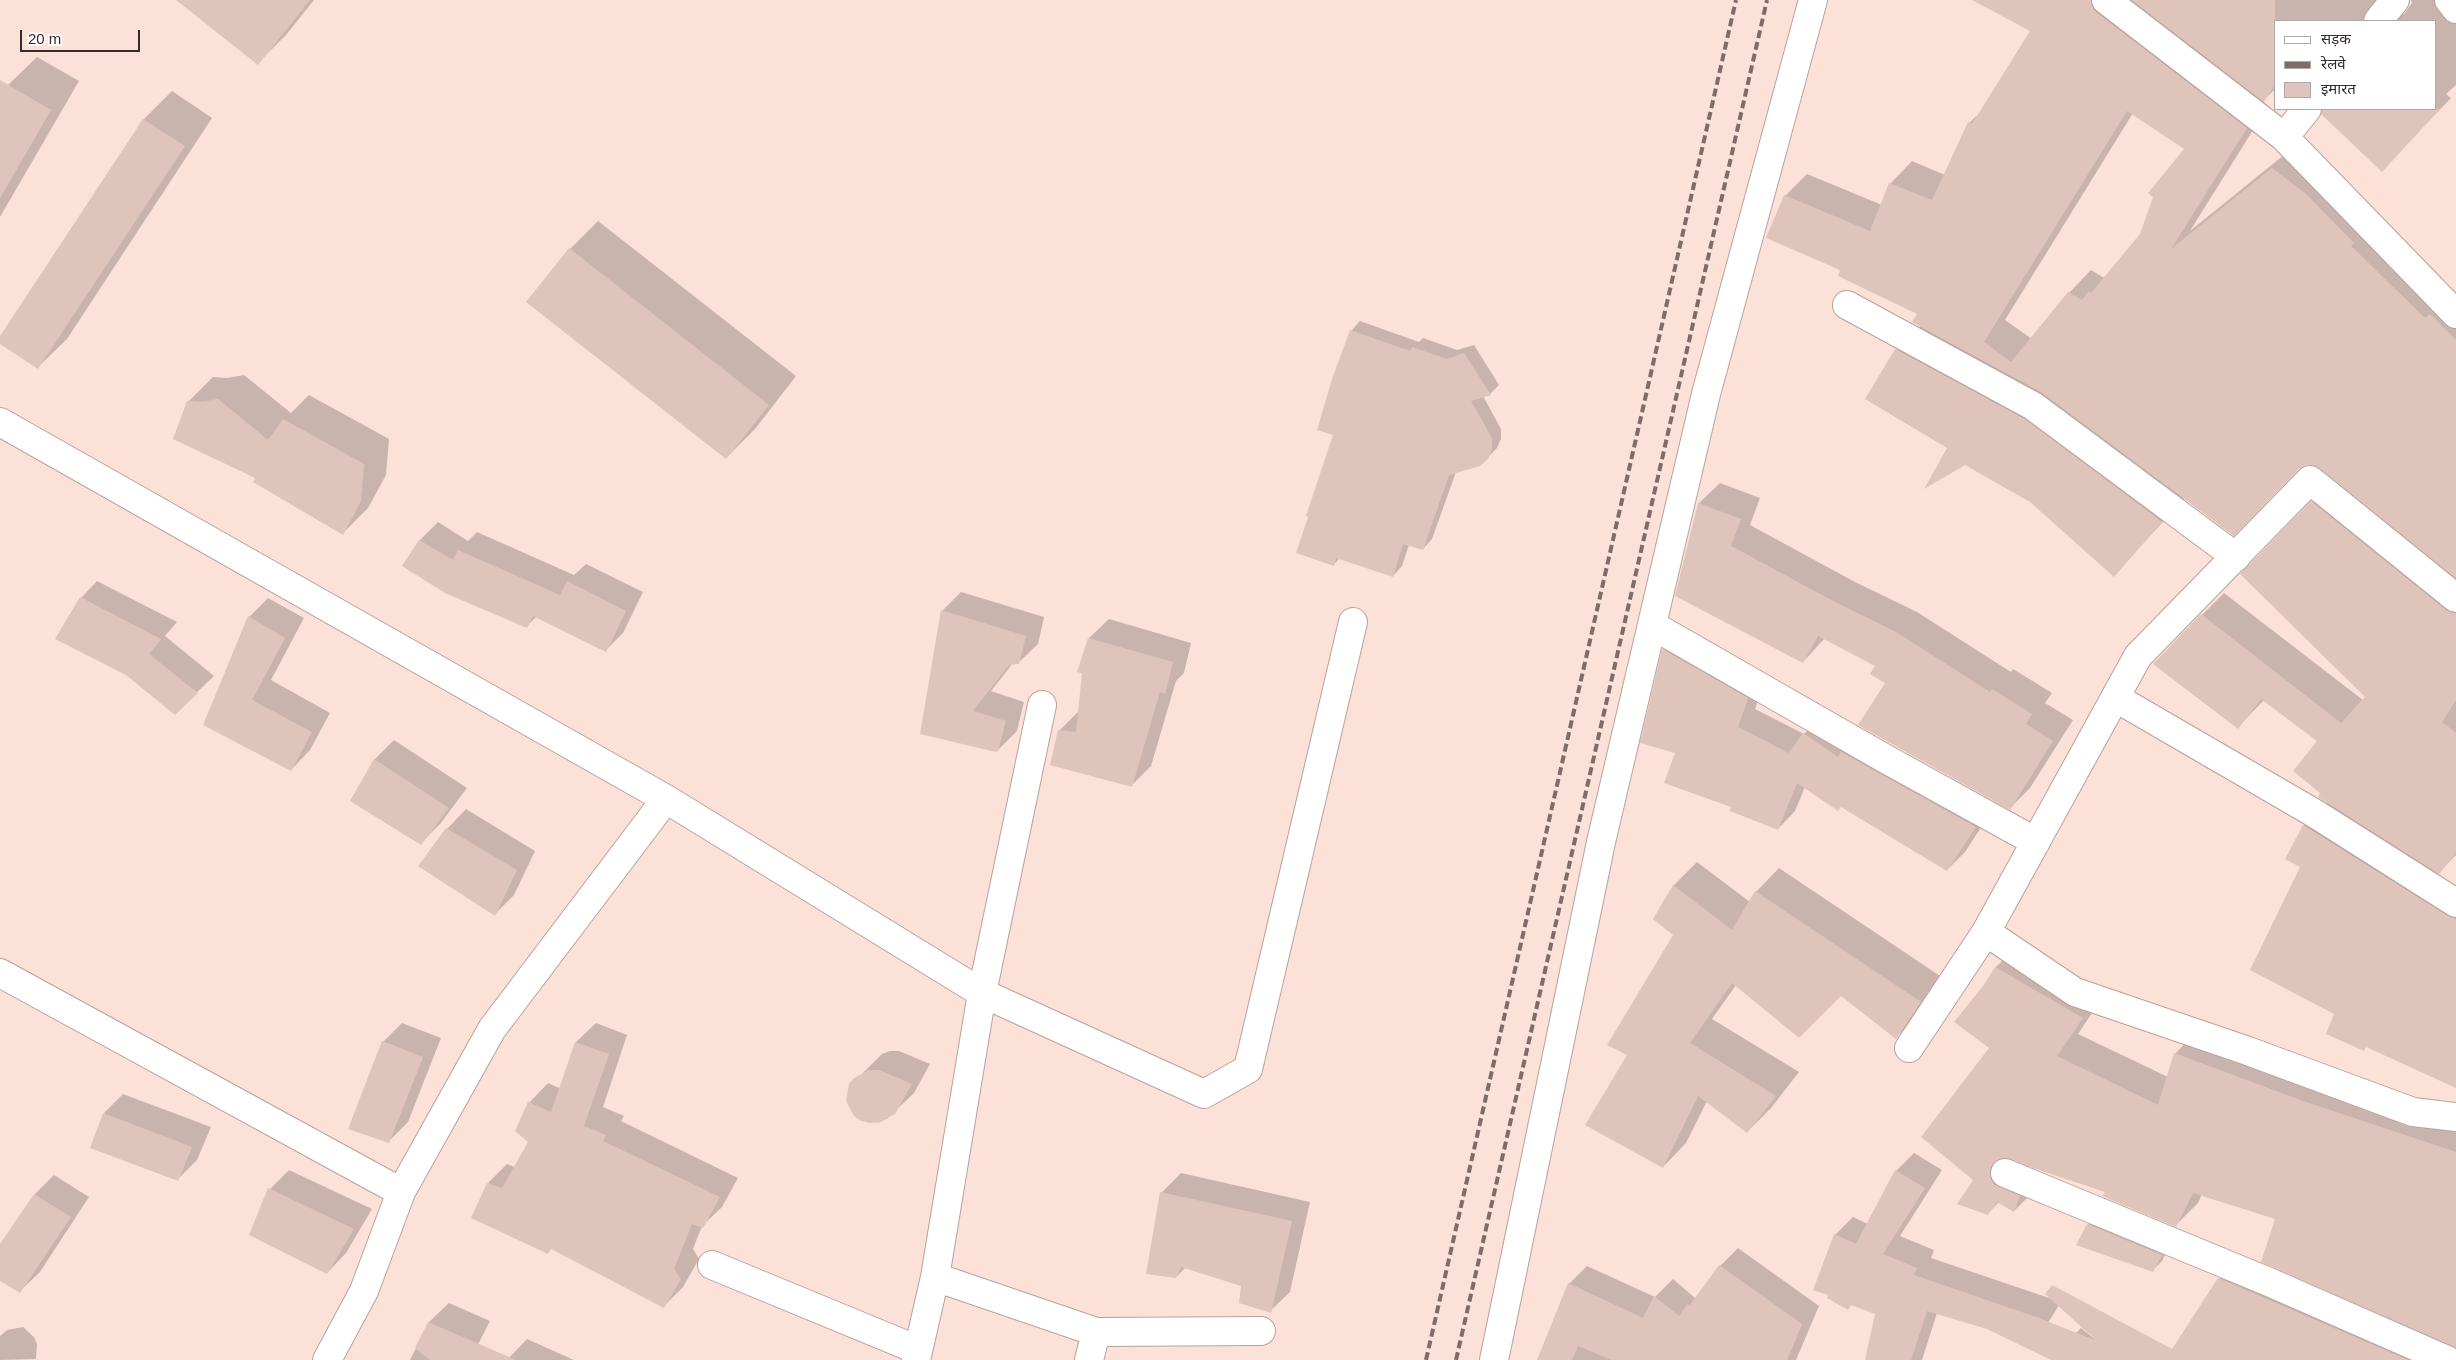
<!DOCTYPE html>
<html>
<head>
<meta charset="utf-8">
<style>
	body { margin:0 }
	#map { position:relative; width:2456px; height:1360px; overflow:hidden; background:#fce1d9; font-family:Arial,"Noto Sans Devanagari",sans-serif }
	canvas { display:block }
	.legend { position:absolute; left:2274px; top:20px; width:162px; height:90px; box-sizing:border-box; background:#fff; border:1px solid #aeaaa9; margin:0; padding:6px 9px; list-style:none; font-size:15px; color:#352a27 }
	.legend li { display:flex; align-items:center; gap:10px; height:25px }
	.legend b { width:25px; border:1px solid #aeaaa9 }
	.scale { position:absolute; left:20px; top:30px; width:120px; height:22px; box-sizing:border-box; border:2px solid #352a27; border-top:0; padding-left:6px; font-size:15px; line-height:18px; white-space:nowrap; color:#352a27; -webkit-text-stroke:4px #fff; paint-order:stroke }
</style>
</head>
<body>
<div id="map">
<canvas width="2456" height="1360"></canvas>
<ul class="legend">
<li><b style="height:6px;background:#fff"></b>सड़क</li>
<li><b style="height:6px;background:#7d6c67"></b>रेलवे</li>
<li><b style="height:14px;background:#dfc4bc"></b>इमारत</li>
</ul>
<div class="scale">20 m</div>
</div>
<script>
const c = document.querySelector('canvas').getContext('2d');
c.lineJoin = 'round';
function paint(path, color) {
  c.fillStyle = color;
  c.fill(path, 'evenodd');
}
function shape(rows) {
  const path = new Path2D();
  for (const r of rows) {
    path.moveTo(r[0], r[1]);
    for (let i = 2; i < r.length; i += 2) path.lineTo(r[i], r[i + 1]);
  }
  return path;
}
function stroke(path, color, width, dash) {
  c.strokeStyle = color;
  c.lineWidth = width;
  c.lineCap = dash ? 'butt' : 'round';
  c.setLineDash(dash || []);
  c.stroke(path);
}
const shadow = shape([
	[178,0,314,0,286,35,258,63],
	[1974,0,2385,0,2398,15,2404,14,2412,3,2411,0,2456,0,2456,85,2446,94,2451,98,2382,170,2336,109,2435,109,2435,21,2275,21,2275,89,2263,101,2268,106,2190,231,2295,146,2456,296,2456,855,2437,874,2456,886,2456,1086,2367,1046,2364,1049,2336,1014,2301,867,2287,858,2304,825,2328,802,2322,792,2319,741,2264,700,2238,727,2202,615,2224,593,2363,700,2366,696,2312,502,2335,479,2313,463,2185,498,2114,575,2030,501,1949,448,1896,350,1921,326,1918,314,1842,270,1785,196,1807,174,1882,205,1890,184,1912,161,1945,175,1969,123,1983,110,2031,31],
	[2133,113,2186,148,2141,235,2104,278,2091,270,2069,293,2032,339,2005,320],
	[37,57,79,81,0,217,0,99,8,85],
	[172,91,212,118,67,339,38,367,0,342,0,338,144,119],
	[598,221,796,376,755,429,726,458,570,249],
	[1360,321,1419,342,1423,338,1457,350,1474,345,1499,385,1490,394,1483,396,1501,429,1501,439,1497,448,1487,458,1456,472,1432,539,1423,549,1409,545,1402,566,1393,576,1340,558,1333,565,1335,434,1351,331],
	[244,375,291,413,309,395,389,439,386,475,368,508,343,533,188,402,213,377,227,378],
	[1720,483,1760,498,1750,525,1855,582,1917,612,2011,672,2013,669,2052,693,2045,703,2073,720,2030,788,2010,808,1877,665,1825,638,1803,662,1676,595,1699,503],
	[438,522,468,541,477,532,574,575,586,564,643,592,623,633,605,651,536,617,526,627,404,565,420,540],
	[97,581,177,622,165,636,214,676,175,713,81,598],
	[961,592,1044,617,1038,644,1018,663,1013,663,991,691,1024,702,1017,731,998,750,921,733,942,611],
	[268,598,304,618,271,680,330,713,310,750,291,770,205,724,249,617],
	[1109,619,1191,643,1184,673,1176,681,1151,766,1132,785,1059,731,1079,711,1089,638],
	[1681,632,1765,680,1755,709,1804,734,1822,716,1993,809,1965,852,1947,870,1842,806,1805,787,1795,811,1778,829,1733,807,1677,752,1642,742,1663,650],
	[394,740,467,788,440,824,421,843,351,800,375,759],
	[466,809,535,851,514,895,495,914,420,866,447,829],
	[1697,862,1750,902,1756,892,1779,868,1943,978,1920,1014,1896,1037,1841,995,1736,985,1712,1019,1799,1072,1771,1108,1747,1132,1707,1101,1686,1143,1663,1167,1629,1054,1674,934,1655,919,1674,885],
	[2018,945,2104,995,2078,1034,2168,1077,2175,1054,2197,1031,2456,1123,2456,1346,2277,1218,2202,1194,2198,1203,2176,1225,2106,1191,2015,1160,2021,1166,2036,1189,2014,1211,1999,1202,1988,1213,1975,1180,1991,1048,1984,986,1996,967],
	[402,1023,441,1038,408,1122,389,1141,383,1042],
	[596,1023,627,1035,603,1107,624,1116,621,1121,738,1178,722,1207,702,1226,693,1249,699,1259,683,1287,664,1306,488,1183,507,1164,515,1167,529,1142,529,1103,548,1083,561,1089,576,1042],
	[890,1051,899,1051,930,1064,914,1093,887,1119,870,1123,862,1120,851,1085,882,1054],
	[123,1094,211,1127,197,1160,178,1179,104,1113],
	[1914,1153,1942,1170,1900,1236,1934,1250,1931,1258,2061,1302,2044,1329,1988,1327,1937,1313,1922,1360,1867,1360,1877,1314,1835,1235,1853,1217,1868,1224,1896,1171],
	[289,1170,372,1209,346,1253,327,1273,270,1189],
	[1181,1173,1310,1202,1290,1292,1270,1311,1242,1285,1186,1267,1176,1277,1162,1192],
	[54,1175,89,1197,40,1272,20,1291,0,1280,0,1246,35,1194],
	[2098,1215,2170,1245,2162,1261,2152,1271,2088,1225],
	[1738,1248,1819,1306,1796,1360,1539,1360,1569,1284,1587,1266,1655,1297,1673,1279,1695,1298,1720,1266],
	[2241,1256,2456,1349,2456,1360,2167,1360,2219,1279],
	[449,1303,490,1321,470,1360,410,1360,429,1322],
	[23,1327,34,1337,37,1344,36,1359,0,1360,0,1336,7,1330],
	[2081,1328,2120,1360,2059,1360,2063,1346],
	[527,1339,574,1360,507,1360]
]);
const building = shape([
	[176,0,310,0,258,65],
	[1972,0,2091,0,2096,12,2247,128,2171,249,2272,168,2305,193,2354,243,2351,246,2425,318,2430,314,2456,340,2456,578,2313,465,2306,465,2299,469,2234,536,2041,392,1912,322,1917,314,1838,276,1840,270,1766,238,1784,195,1870,231,1889,183,1932,200,1968,122,1972,124,2030,31],
	[2127,111,2184,149,2148,193,2153,197,2140,234,2091,293,2089,291,2082,300,2068,292,2011,362,1984,342],
	[2132,0,2275,0,2275,84,2264,102],
	[0,80,51,110,0,198],
	[2322,109,2440,109,2382,172,2321,114],
	[143,119,185,146,38,369,0,344,0,336],
	[569,248,769,405,726,459,526,302],
	[1350,330,1410,351,1412,347,1447,359,1464,353,1491,395,1471,401,1492,438,1492,449,1488,459,1480,466,1449,475,1423,550,1403,544,1393,577,1336,558,1334,566,1296,553,1308,517,1306,516,1333,435,1317,430,1332,379],
	[1895,349,2025,419,2162,522,2114,577,2030,502,1965,465,1924,489,1947,448,1865,399],
	[218,399,268,440,283,419,364,464,361,501,343,535,253,482,255,478,173,439,187,401,201,402],
	[2311,501,2446,610,2456,613,2456,700,2442,722,2456,733,2456,853,2439,874,2318,797,2320,793,2293,771,2317,741,2261,699,2238,729,2153,664,2201,614,2341,723,2365,697,2240,574],
	[1698,503,1741,519,1731,546,1835,602,1896,632,1990,692,1992,689,2032,714,2026,724,2053,741,2010,810,1858,725,1885,683,1870,674,1875,666,1818,636,1803,663,1675,596],
	[419,540,453,560,458,550,560,595,567,581,626,611,606,652,533,616,527,628,445,593,402,566],
	[80,597,161,639,149,654,198,693,175,715,126,675,55,639],
	[941,610,1026,636,1019,664,1009,665,973,711,1006,721,998,751,996,752,920,734],
	[248,616,285,638,252,700,312,732,291,771,203,725],
	[1088,638,1173,662,1165,694,1160,692,1132,787,1050,765,1058,730,1076,732,1082,673,1077,672],
	[1662,649,1748,698,1738,727,1789,753,1803,733,1838,757,1841,752,1976,827,1947,871,1841,807,1838,811,1797,783,1778,830,1730,811,1731,807,1664,783,1675,753,1640,743],
	[374,759,449,808,421,845,350,801],
	[2303,825,2448,916,2456,919,2456,1088,2366,1047,2364,1051,2326,1034,2334,1014,2250,970,2300,867,2285,859],
	[446,828,517,870,495,916,418,866],
	[1673,885,1732,930,1755,891,1921,1002,1896,1039,1841,996,1799,1038,1732,983,1690,1043,1776,1096,1747,1133,1698,1096,1663,1168,1585,1125,1627,1055,1607,1045,1673,935,1653,919],
	[1995,967,2083,1018,2057,1056,2158,1105,2174,1053,2303,1101,2456,1152,2456,1348,2261,1262,2275,1219,2193,1193,2176,1227,2102,1196,2105,1192,2003,1158,1995,1161,1990,1168,1990,1176,1993,1183,1999,1187,2020,1196,2014,1212,1997,1202,1988,1215,1957,1204,1973,1180,1921,1137,1989,1048,1954,1022,1983,986],
	[382,1041,423,1057,389,1143,348,1129],
	[575,1042,609,1054,584,1126,606,1135,603,1141,720,1197,703,1228,692,1224,674,1269,681,1279,664,1308,551,1249,548,1254,471,1218,487,1183,502,1188,528,1142,515,1131,528,1102,551,1112],
	[869,1070,879,1070,912,1084,895,1114,879,1123,861,1121,854,1116,846,1101,849,1084,854,1078],
	[103,1113,192,1147,178,1181,90,1148],
	[1895,1170,1925,1188,1883,1254,1917,1268,1914,1275,2039,1318,2097,1341,2045,1294,2052,1285,2172,1349,2218,1278,2408,1360,2051,1360,1987,1329,1927,1311,1911,1360,1865,1360,1875,1314,1851,1305,1848,1310,1827,1298,1828,1295,1813,1290,1834,1234,1856,1244],
	[268,1188,354,1229,327,1274,249,1235],
	[1160,1192,1292,1221,1271,1313,1239,1303,1241,1286,1181,1267,1176,1278,1146,1274],
	[34,1194,71,1217,20,1293,0,1281,0,1244],
	[2087,1224,2162,1255,2153,1272,2076,1245],
	[1719,1265,1802,1324,1787,1360,1612,1360,1578,1346,1572,1360,1537,1360,1568,1283,1643,1318,1654,1296,1679,1316,1687,1304,1690,1305],
	[428,1322,516,1360,430,1360,415,1348]
]);
const minor = shape([
	[2106,0,2284,137,2456,314],
	[2449,0,2456,9],
	[2378,21,2395,0],
	[2284,137,2307,109],
	[1847,305,2033,406,2236,557],
	[0,422,666,799,982,993,1204,1094,1248,1069,1353,622],
	[1652,625,1884,758,2036,842],
	[2116,698,2314,813,2456,903],
	[1986,932,2138,656,2310,480,2456,598],
	[0,973,401,1192],
	[1909,1048,1986,932,2075,992,2248,1051,2413,1112,2456,1117],
	[2005,1173,2269,1282,2447,1360],
	[712,1265,918,1350],
	[935,1277,1096,1332,1261,1331],
	[327,1360,364,1291,401,1192,492,1029,666,799],
	[916,1360,935,1277,982,993,1042,705],
	[1089,1360,1096,1332],
	[1494,1360,1601,842,1706,394,1813,0]
]);
const rail = shape([
	[1426,1360,1736,0],
	[1456,1360,1767,0]
]);
paint(shadow, '#0003');
paint(building, '#dfc4bc');
stroke(minor, '#bba199', 30);
stroke(minor, '#fff', 28);
stroke(rail, '#7d6c67', 4, [8, 4]);
</script>
</body>
</html>
